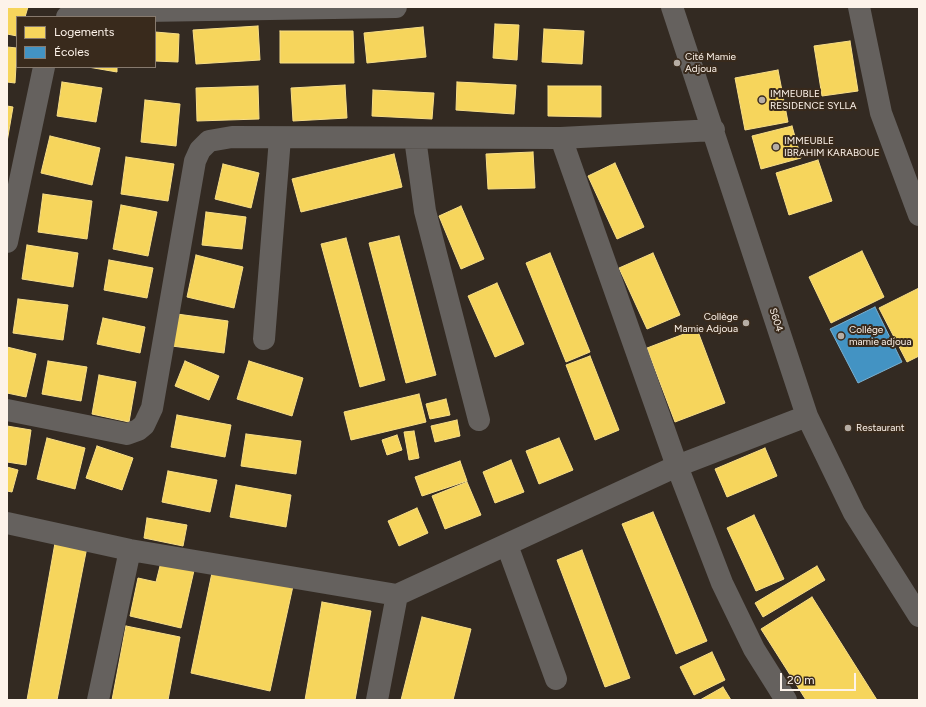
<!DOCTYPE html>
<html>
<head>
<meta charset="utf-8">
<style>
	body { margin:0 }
	#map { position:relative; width:926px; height:707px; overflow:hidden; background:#332a22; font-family:Figtree,sans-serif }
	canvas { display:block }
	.frame { position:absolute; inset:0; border:8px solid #fdf3ea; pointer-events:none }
	.legend { position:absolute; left:16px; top:16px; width:140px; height:52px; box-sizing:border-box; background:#392a1c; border:1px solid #877a6e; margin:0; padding:5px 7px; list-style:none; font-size:12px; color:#fdf3ea }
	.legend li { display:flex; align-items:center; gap:8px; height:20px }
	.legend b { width:20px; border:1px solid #877a6e }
	.scale { position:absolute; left:780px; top:673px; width:76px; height:18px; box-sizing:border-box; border:2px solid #fdf3ea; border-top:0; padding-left:5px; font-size:12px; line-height:14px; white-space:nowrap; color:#fdf3ea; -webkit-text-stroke:3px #392a1c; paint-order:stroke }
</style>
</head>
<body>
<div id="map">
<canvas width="926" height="707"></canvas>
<div class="frame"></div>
<ul class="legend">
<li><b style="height:11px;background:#f6d55c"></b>Logements</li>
<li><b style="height:11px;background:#4393c3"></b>Écoles</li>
</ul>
<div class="scale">20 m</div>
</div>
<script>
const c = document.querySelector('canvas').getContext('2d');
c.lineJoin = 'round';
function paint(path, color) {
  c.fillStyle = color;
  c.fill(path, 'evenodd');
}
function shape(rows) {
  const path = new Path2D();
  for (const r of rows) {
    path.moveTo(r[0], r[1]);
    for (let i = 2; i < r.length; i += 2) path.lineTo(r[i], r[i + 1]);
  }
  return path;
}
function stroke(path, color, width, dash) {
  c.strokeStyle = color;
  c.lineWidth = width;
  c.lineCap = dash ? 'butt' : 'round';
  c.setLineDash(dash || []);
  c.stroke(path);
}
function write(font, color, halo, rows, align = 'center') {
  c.font = font + ' Figtree,sans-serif';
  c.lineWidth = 4;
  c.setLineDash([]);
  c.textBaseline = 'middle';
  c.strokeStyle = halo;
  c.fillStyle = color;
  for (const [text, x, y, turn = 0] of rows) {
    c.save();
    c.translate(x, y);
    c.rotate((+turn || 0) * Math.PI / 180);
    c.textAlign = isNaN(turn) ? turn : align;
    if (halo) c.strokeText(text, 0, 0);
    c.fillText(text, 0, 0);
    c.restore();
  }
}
const homes = shape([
	[7,7,28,7,25,17,17,17,17,36,7,34,7,7],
	[495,24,519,25,517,60,493,58,495,24],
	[258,26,260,60,196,64,193,30,258,26],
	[423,27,426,57,367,63,364,33,423,27],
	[544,29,584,31,582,64,542,62,544,29],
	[280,31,353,31,354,63,280,63,280,31],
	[155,32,179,34,178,62,155,61,155,32],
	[850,41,858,91,822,96,814,46,850,41],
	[7,47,17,48,15,83,7,82,7,47],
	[88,67,117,67,117,72,88,67],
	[778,70,788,122,745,130,735,78,778,70],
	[62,82,102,88,96,122,57,116,62,82],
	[457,82,516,85,514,114,456,110,457,82],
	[345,85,347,118,293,121,291,88,345,85],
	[258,86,259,119,197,121,196,88,258,86],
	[548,86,601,86,601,117,548,116,548,86],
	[373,90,434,93,432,119,372,116,373,90],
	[145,100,180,104,176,146,141,142,145,100],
	[7,106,13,107,7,142,7,106],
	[792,126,801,158,761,169,752,136,792,126],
	[50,136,100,148,92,185,41,173,50,136],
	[533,152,535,188,488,189,486,154,533,152],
	[394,154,402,187,301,212,292,179,394,154],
	[126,157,174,164,168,201,121,194,126,157],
	[818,160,832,201,789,215,776,173,818,160],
	[615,163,644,227,617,239,588,176,615,163],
	[223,164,259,173,251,208,215,199,223,164],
	[43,194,92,201,87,239,38,232,43,194],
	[121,205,157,212,148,256,113,249,121,205],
	[461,206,484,259,461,269,439,216,461,206],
	[206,212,246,217,242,249,202,245,206,212],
	[399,236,436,375,406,383,369,243,399,236],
	[346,238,385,380,360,387,321,244,346,238],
	[27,245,78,253,73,287,22,279,27,245],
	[862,251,884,297,831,323,809,277,862,251],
	[550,253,590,352,566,362,526,263,550,253],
	[653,253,680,315,647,329,619,268,653,253],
	[196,255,243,267,234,308,187,297,196,255],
	[109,260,153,268,147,298,104,290,109,260],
	[497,283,524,344,495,357,468,296,497,283],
	[919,288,919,356,907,362,879,308,919,288],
	[18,299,68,305,63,340,13,333,18,299],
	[177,314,228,321,224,353,172,346,177,314],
	[103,318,145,327,140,353,97,344,103,318],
	[697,329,725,403,675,422,647,348,697,329],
	[7,347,36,354,26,397,7,393,7,347],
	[590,356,619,430,595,440,566,365,590,356],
	[48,361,87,367,81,401,42,394,48,361],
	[185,361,219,376,209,400,175,386,185,361],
	[249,361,303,378,292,416,237,399,249,361],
	[99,375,136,382,129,422,92,414,99,375],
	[419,394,426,422,351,440,344,412,419,394],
	[446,399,450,415,430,419,426,404,446,399],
	[177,415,231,425,225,457,171,447,177,415],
	[457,420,460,436,435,442,431,426,457,420],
	[7,426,31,430,26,465,7,462,7,426],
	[414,431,419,458,409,460,404,432,414,431],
	[246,434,301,441,296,474,241,466,246,434],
	[397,435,402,450,387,455,382,440,397,435],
	[47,438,85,448,75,489,37,479,47,438],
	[559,438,573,470,539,484,526,451,559,438],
	[97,446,133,458,122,490,86,478,97,446],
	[765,448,777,476,727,497,715,469,765,448],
	[511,460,524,492,495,503,483,472,511,460],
	[460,461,467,481,422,496,415,477,460,461],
	[7,467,18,470,12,492,7,491,7,467],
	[168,471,217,480,210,512,162,502,168,471],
	[467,482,481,515,445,529,432,496,467,482],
	[236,485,291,495,286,527,230,517,236,485],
	[417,508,428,533,399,546,388,521,417,508],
	[653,512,707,641,676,654,622,524,653,512],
	[754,515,784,579,756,591,727,528,754,515],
	[147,518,187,525,183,546,144,538,147,518],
	[55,543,87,547,57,700,27,700,55,543],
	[582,550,630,678,605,687,557,560,582,550],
	[162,558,195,566,181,628,130,616,138,578,156,582,162,558],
	[817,566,825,580,763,617,755,603,817,566],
	[213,568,293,586,270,691,191,673,213,568],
	[812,597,877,700,806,700,761,629,812,597],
	[322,602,371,611,355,700,305,700,322,602],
	[422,617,471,629,453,700,401,700,422,617],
	[126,626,180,637,168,700,112,700,126,626],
	[712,652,725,680,694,695,680,667,712,652],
	[723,687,731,700,700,700,723,687]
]);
const schools = shape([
	[875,307,902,362,858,383,830,329,875,307]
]);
const minor = shape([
	[672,7,807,416,854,513,919,616],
	[859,7,881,113,919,215],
	[67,17,82,12,396,7],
	[415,138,425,211,479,420],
	[561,138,677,466,722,583,754,649,786,700],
	[7,242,44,67],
	[264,339,280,138],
	[7,410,127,434,138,430,144,425,152,408,195,161,200,150,209,141,232,137,561,138,714,130],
	[7,523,130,550,397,595],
	[507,545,556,679],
	[98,700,130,550],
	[377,700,397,595,677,466,807,416]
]);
const markers = [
	[677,63,4,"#b6ada4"],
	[762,100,4,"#b6ada4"],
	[776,147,4,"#b6ada4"],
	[746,323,4,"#b6ada4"],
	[841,336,4,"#b6ada4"],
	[848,428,4,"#b6ada4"]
];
const poiNames = [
	["Cité Mamie",685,57],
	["Adjoua",685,69],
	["IMMEUBLE",770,94],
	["RESIDENCE SYLLA",770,106],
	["IMMEUBLE",784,141],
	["IBRAHIM KARABOUE",784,153],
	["Collège",738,317,"right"],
	["Mamie Adjoua",738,329,"right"],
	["Collége",849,330],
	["mamie adjoua",849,342],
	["Restaurant",856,428]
];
const streetNames = [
	["S604",776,320,72]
];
paint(homes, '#f6d55c');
stroke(homes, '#f8de87', 1);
paint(schools, '#4393c3');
stroke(schools, '#7bb0cf', 1);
stroke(minor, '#65615e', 22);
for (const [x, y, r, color] of markers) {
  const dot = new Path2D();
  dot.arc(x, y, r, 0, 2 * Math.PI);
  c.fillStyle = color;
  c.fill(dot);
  stroke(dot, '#392a1c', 1.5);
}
write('10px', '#fdf3ea', '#392a1c', poiNames, 'left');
write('10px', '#fdf3ea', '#392a1c', streetNames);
</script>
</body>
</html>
